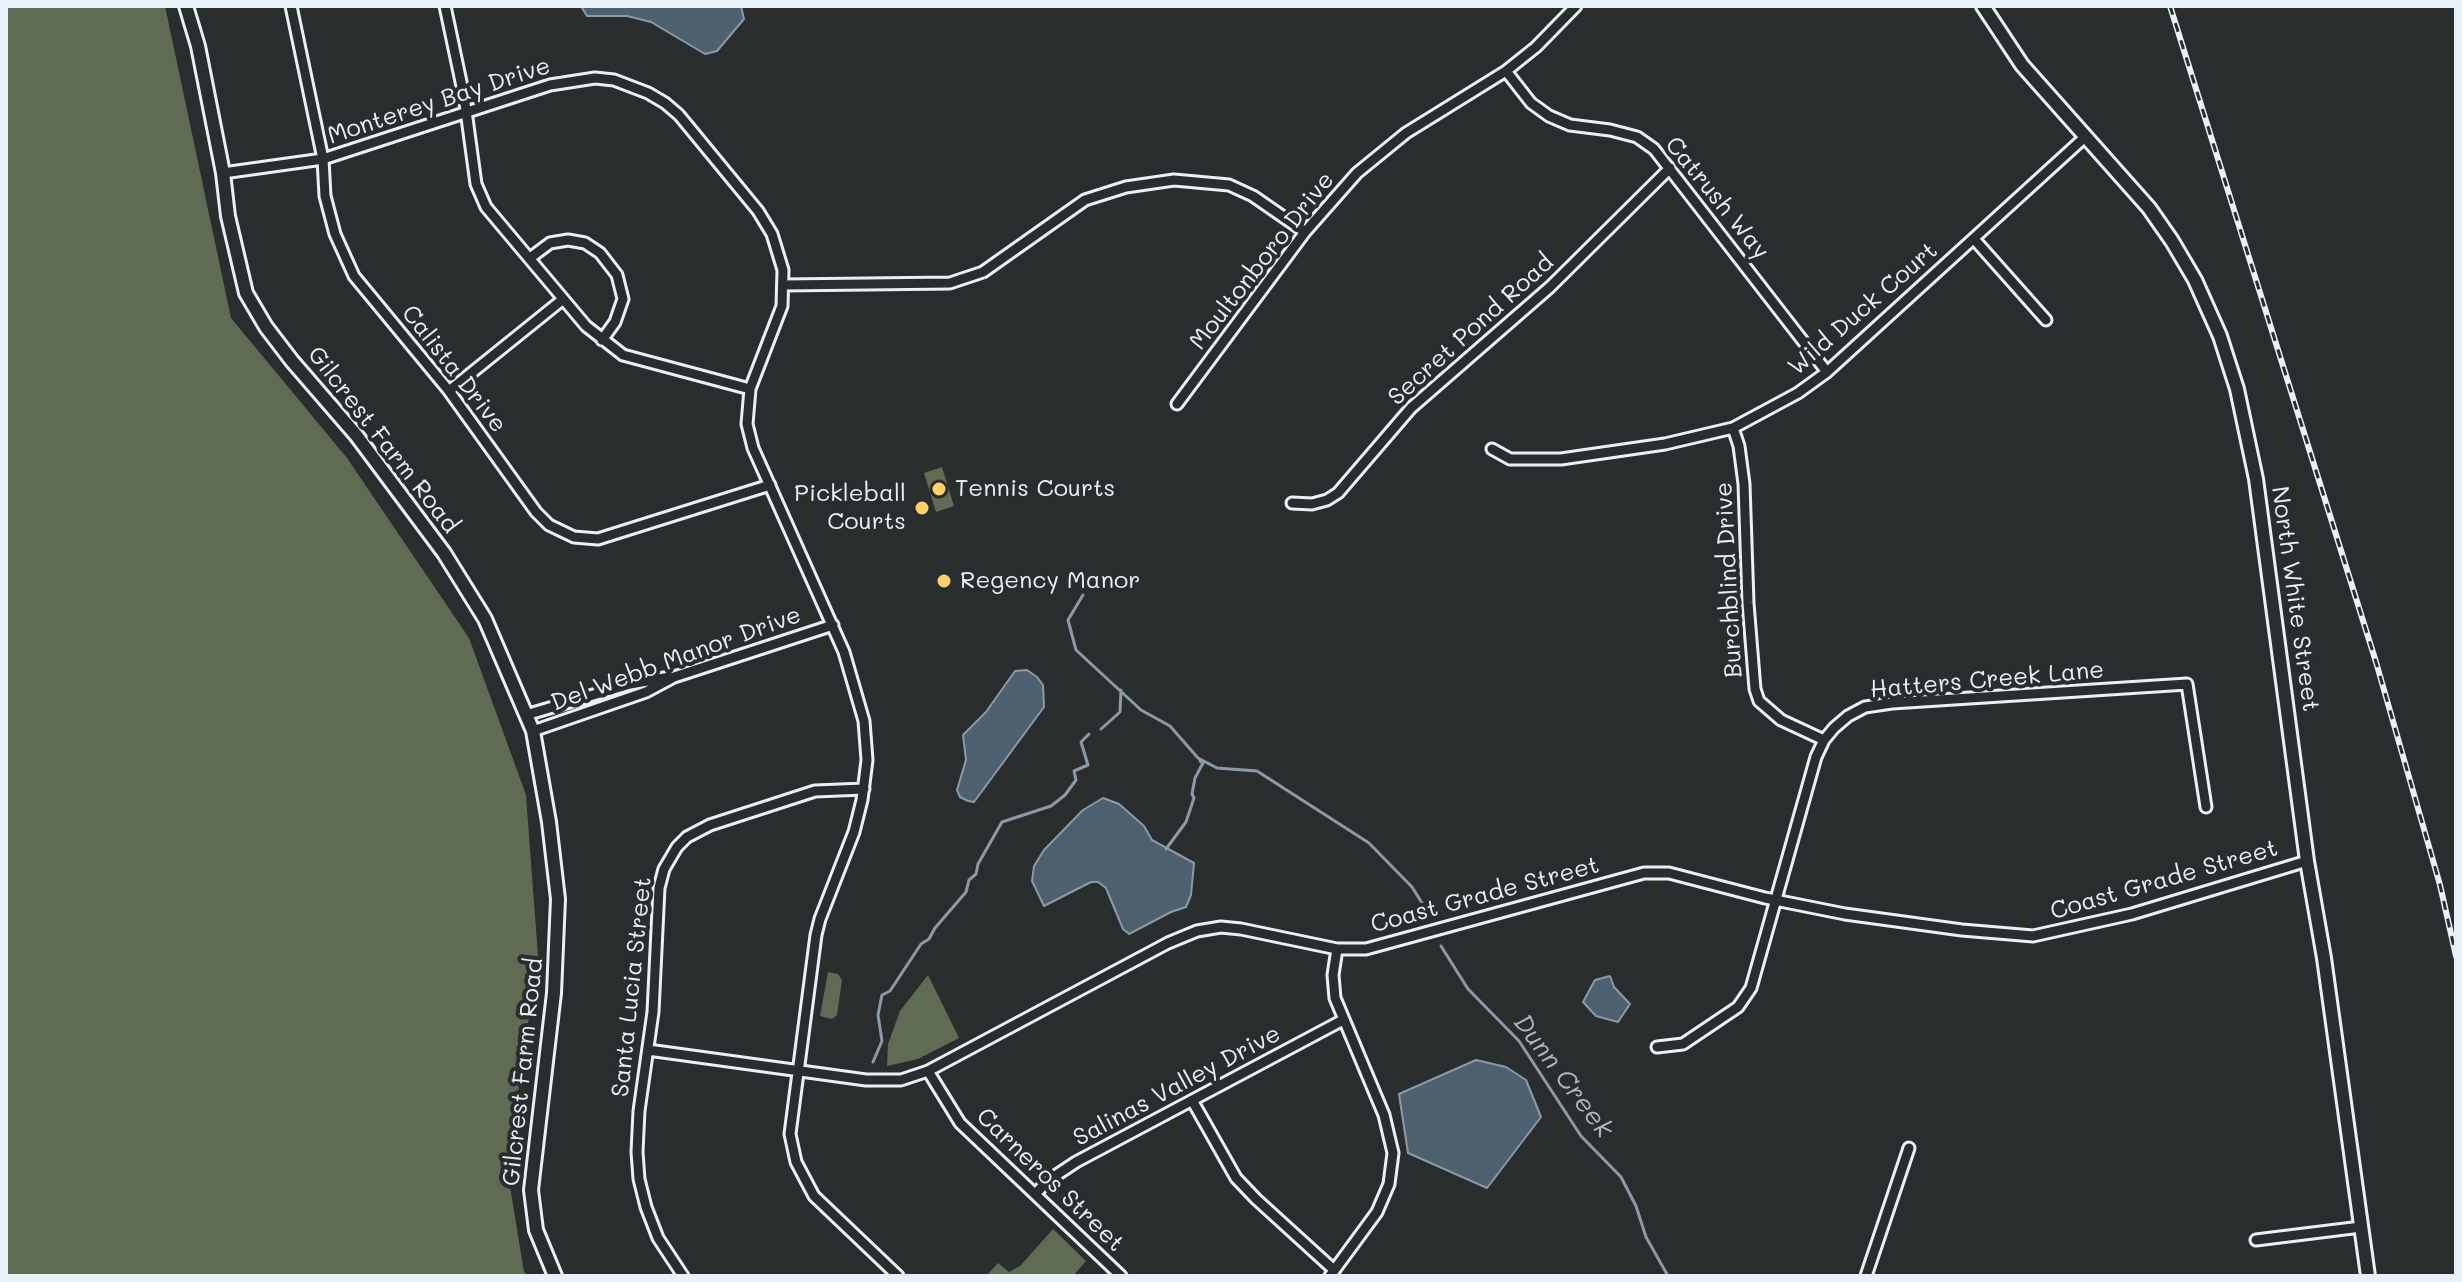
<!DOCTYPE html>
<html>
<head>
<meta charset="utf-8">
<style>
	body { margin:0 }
	#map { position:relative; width:2462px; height:1282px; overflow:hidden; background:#2a2d2e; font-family:Mali,sans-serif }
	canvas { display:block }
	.frame { position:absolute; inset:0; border:8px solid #e8f1f8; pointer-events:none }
</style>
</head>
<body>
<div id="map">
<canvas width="2462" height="1282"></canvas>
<div class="frame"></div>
</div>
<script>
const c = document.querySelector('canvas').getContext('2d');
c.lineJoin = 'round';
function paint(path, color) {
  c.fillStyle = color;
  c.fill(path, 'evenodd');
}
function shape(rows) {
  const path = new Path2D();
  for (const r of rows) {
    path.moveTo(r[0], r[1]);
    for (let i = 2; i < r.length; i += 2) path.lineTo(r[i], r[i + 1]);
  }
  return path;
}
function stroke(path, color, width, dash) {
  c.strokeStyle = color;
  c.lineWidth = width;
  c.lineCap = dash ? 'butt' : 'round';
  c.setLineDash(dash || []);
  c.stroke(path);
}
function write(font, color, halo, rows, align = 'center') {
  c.font = font + ' Mali,sans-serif';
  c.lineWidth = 8;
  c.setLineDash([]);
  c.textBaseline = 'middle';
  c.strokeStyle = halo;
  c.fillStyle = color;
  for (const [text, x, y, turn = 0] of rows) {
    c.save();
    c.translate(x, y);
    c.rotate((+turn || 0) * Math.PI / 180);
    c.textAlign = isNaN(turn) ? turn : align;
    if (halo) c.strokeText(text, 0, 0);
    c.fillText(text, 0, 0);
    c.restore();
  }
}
const green = shape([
	[6,6,165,6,231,318,347,458,469,638,526,795,538,956,507,1168,524,1272,528,1276,6,1276],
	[942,467,954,506,936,512,924,473],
	[828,972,838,974,842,980,837,1015,832,1019,820,1016],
	[928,975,959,1038,918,1059,887,1066,888,1044,900,1011],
	[1053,1229,1086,1261,1073,1276,986,1276,998,1263,1009,1272,1020,1266]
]);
const water = shape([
	[581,6,741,6,744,19,717,51,705,54,651,22,627,16,587,16,581,6],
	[1027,670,1037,677,1043,685,1044,707,974,802,968,801,960,797,957,790,966,760,963,735,986,712,1015,671,1027,670],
	[1103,798,1119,804,1144,826,1152,840,1194,863,1191,895,1186,907,1171,912,1129,934,1123,929,1106,888,1098,882,1091,882,1044,906,1032,881,1034,866,1044,850,1083,810,1103,798],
	[1610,976,1614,987,1630,1004,1618,1022,1596,1016,1583,1002,1595,980,1610,976],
	[1476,1060,1506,1067,1526,1080,1541,1117,1487,1188,1408,1153,1399,1094,1476,1060]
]);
const stream = shape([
	[1083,595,1068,620,1076,650,1141,710,1170,726,1198,758,1217,768,1257,771,1369,843,1412,887,1427,911],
	[1101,729,1120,712,1121,690],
	[1166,849,1186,822,1194,798,1192,794,1195,778,1203,763,1200,761],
	[1441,946,1468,989,1519,1041,1581,1136,1621,1177,1636,1206,1646,1237,1668,1276],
	[873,1062,882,1041,878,1015,882,995,890,991,921,944,929,939,935,928,966,892,969,880,976,874,978,864,1002,822,1051,806,1065,795,1076,780,1074,771,1088,765,1081,742,1089,734]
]);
const minor = shape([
	[291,6,323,159,325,196,335,234,354,276,449,391,536,512,549,525,574,537,598,539,770,485],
	[445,6,464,96,476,184,486,207,586,326,623,355,750,389],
	[1506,71,1531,103,1549,116,1570,125,1610,130,1637,137,1654,149,1827,372],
	[223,173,323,159,550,85,595,78,614,80,648,93,665,103,679,115,758,211,772,234,783,270,782,306,750,389,747,424,753,448,844,652,864,721,867,760,862,800,854,832,820,919,816,935,790,1134,796,1162,814,1196,898,1276],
	[1974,239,2046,320],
	[530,258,550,243,568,240,585,243,600,253,617,275,623,299,615,322,602,340],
	[784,285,950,283,983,272,1085,200,1126,187,1174,180,1229,185,1253,196,1305,232],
	[449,391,562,300],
	[1177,404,1305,232,1357,173,1406,133,1506,71,1536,47,1576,6],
	[1733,428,1739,446,1744,484,1748,603,1755,689,1759,701,1781,720,1824,740],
	[1492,449,1510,459,1561,459,1665,444,1733,428,1798,393,1827,372,2085,137],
	[1292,503,1312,504,1327,500,1338,493,1411,408,1550,287,1670,168],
	[526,715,630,684,670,677],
	[533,731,646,692,674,677,833,625],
	[1657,1047,1683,1044,1738,1007,1751,988,1816,757,1824,740,1834,728,1848,716,1865,707,1892,703,2187,684,2206,807],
	[648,1050,866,1080,901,1080,928,1071,1168,943,1197,931,1221,927,1241,929,1337,949,1366,949,1644,873,1669,873,1765,898,1845,914,1962,930,2033,936,2132,914,2307,861],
	[928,1071,960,1123,1121,1276],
	[1193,1102,1236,1178,1256,1199,1334,1270],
	[1035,1194,1049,1180,1076,1162,1343,1020],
	[2256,1240,2361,1227],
	[683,1276,658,1238,646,1207,639,1179,637,1152,639,1111,653,1012,659,888,664,869,677,847,687,837,710,825,815,791,864,789],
	[1330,1276,1377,1212,1389,1184,1393,1153,1384,1115,1335,998,1333,975,1337,949],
	[1866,1276,1909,1148]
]);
const secondary = shape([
	[186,6,198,46,223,173,228,216,246,293,266,327,292,361,356,435,444,553,485,619,533,731,549,822,558,899,554,993,531,1190,536,1230,555,1276],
	[1983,6,2022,65,2149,208,2172,241,2195,280,2220,336,2237,389,2256,479,2307,861,2324,958,2368,1276]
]);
const rail = shape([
	[2170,6,2376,662,2440,885,2456,956]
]);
const markers = [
	[939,489,8,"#ffd166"],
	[922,508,8,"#ffd166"],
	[944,581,8,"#ffd166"]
];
const streetNames = [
	["Monterey Bay Drive",439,101,-18],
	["Catrush Way",1717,198,51],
	["Moultonboro Drive",1262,261,-52],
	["Wild Duck Court",1863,309,-41],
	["Secret Pond Road",1471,330,-42],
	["Calista Drive",454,369,52],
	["Gilcrest Farm Road",383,440,52],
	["Burchblind Drive",1729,580,-93],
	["North White Street",2295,599,82],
	["Del Webb Manor Drive",676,659,-20],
	["Hatters Creek Lane",1987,680,-5],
	["Coast Grade Street",2164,880,-16],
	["Coast Grade Street",1485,895,-15],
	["Santa Lucia Street",632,987,-84],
	["Gilcrest Farm Road",523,1072,-84],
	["Salinas Valley Drive",1177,1086,-28],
	["Carneros Street",1050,1180,44]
];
const poiNames = [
	["Tennis Courts",955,489],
	["Pickleball",906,494,"right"],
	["Courts",906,522,"right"],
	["Regency Manor",960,581]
];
const waterNames = [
	["Dunn Creek",1563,1076,53]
];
paint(green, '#5f6c53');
paint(water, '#4d606f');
stroke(water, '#8b9aa6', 2);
stroke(stream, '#8b9aa6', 3);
stroke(minor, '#e8f1f8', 15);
stroke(secondary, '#e8f1f8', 18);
stroke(minor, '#2a2d2e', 9);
stroke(secondary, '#2a2d2e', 12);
stroke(rail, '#e8f1f8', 6);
stroke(rail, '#2a2d2e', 3, [9]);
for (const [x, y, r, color] of markers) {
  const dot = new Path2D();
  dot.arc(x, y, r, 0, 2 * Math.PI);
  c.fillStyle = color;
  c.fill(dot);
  stroke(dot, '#2a2d2e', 3);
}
write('24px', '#e8f1f8', '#2a2d2e', streetNames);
write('24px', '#e8f1f8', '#2a2d2e', poiNames, 'left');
write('italic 26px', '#aab7c1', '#2a2d2e', waterNames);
</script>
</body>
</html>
